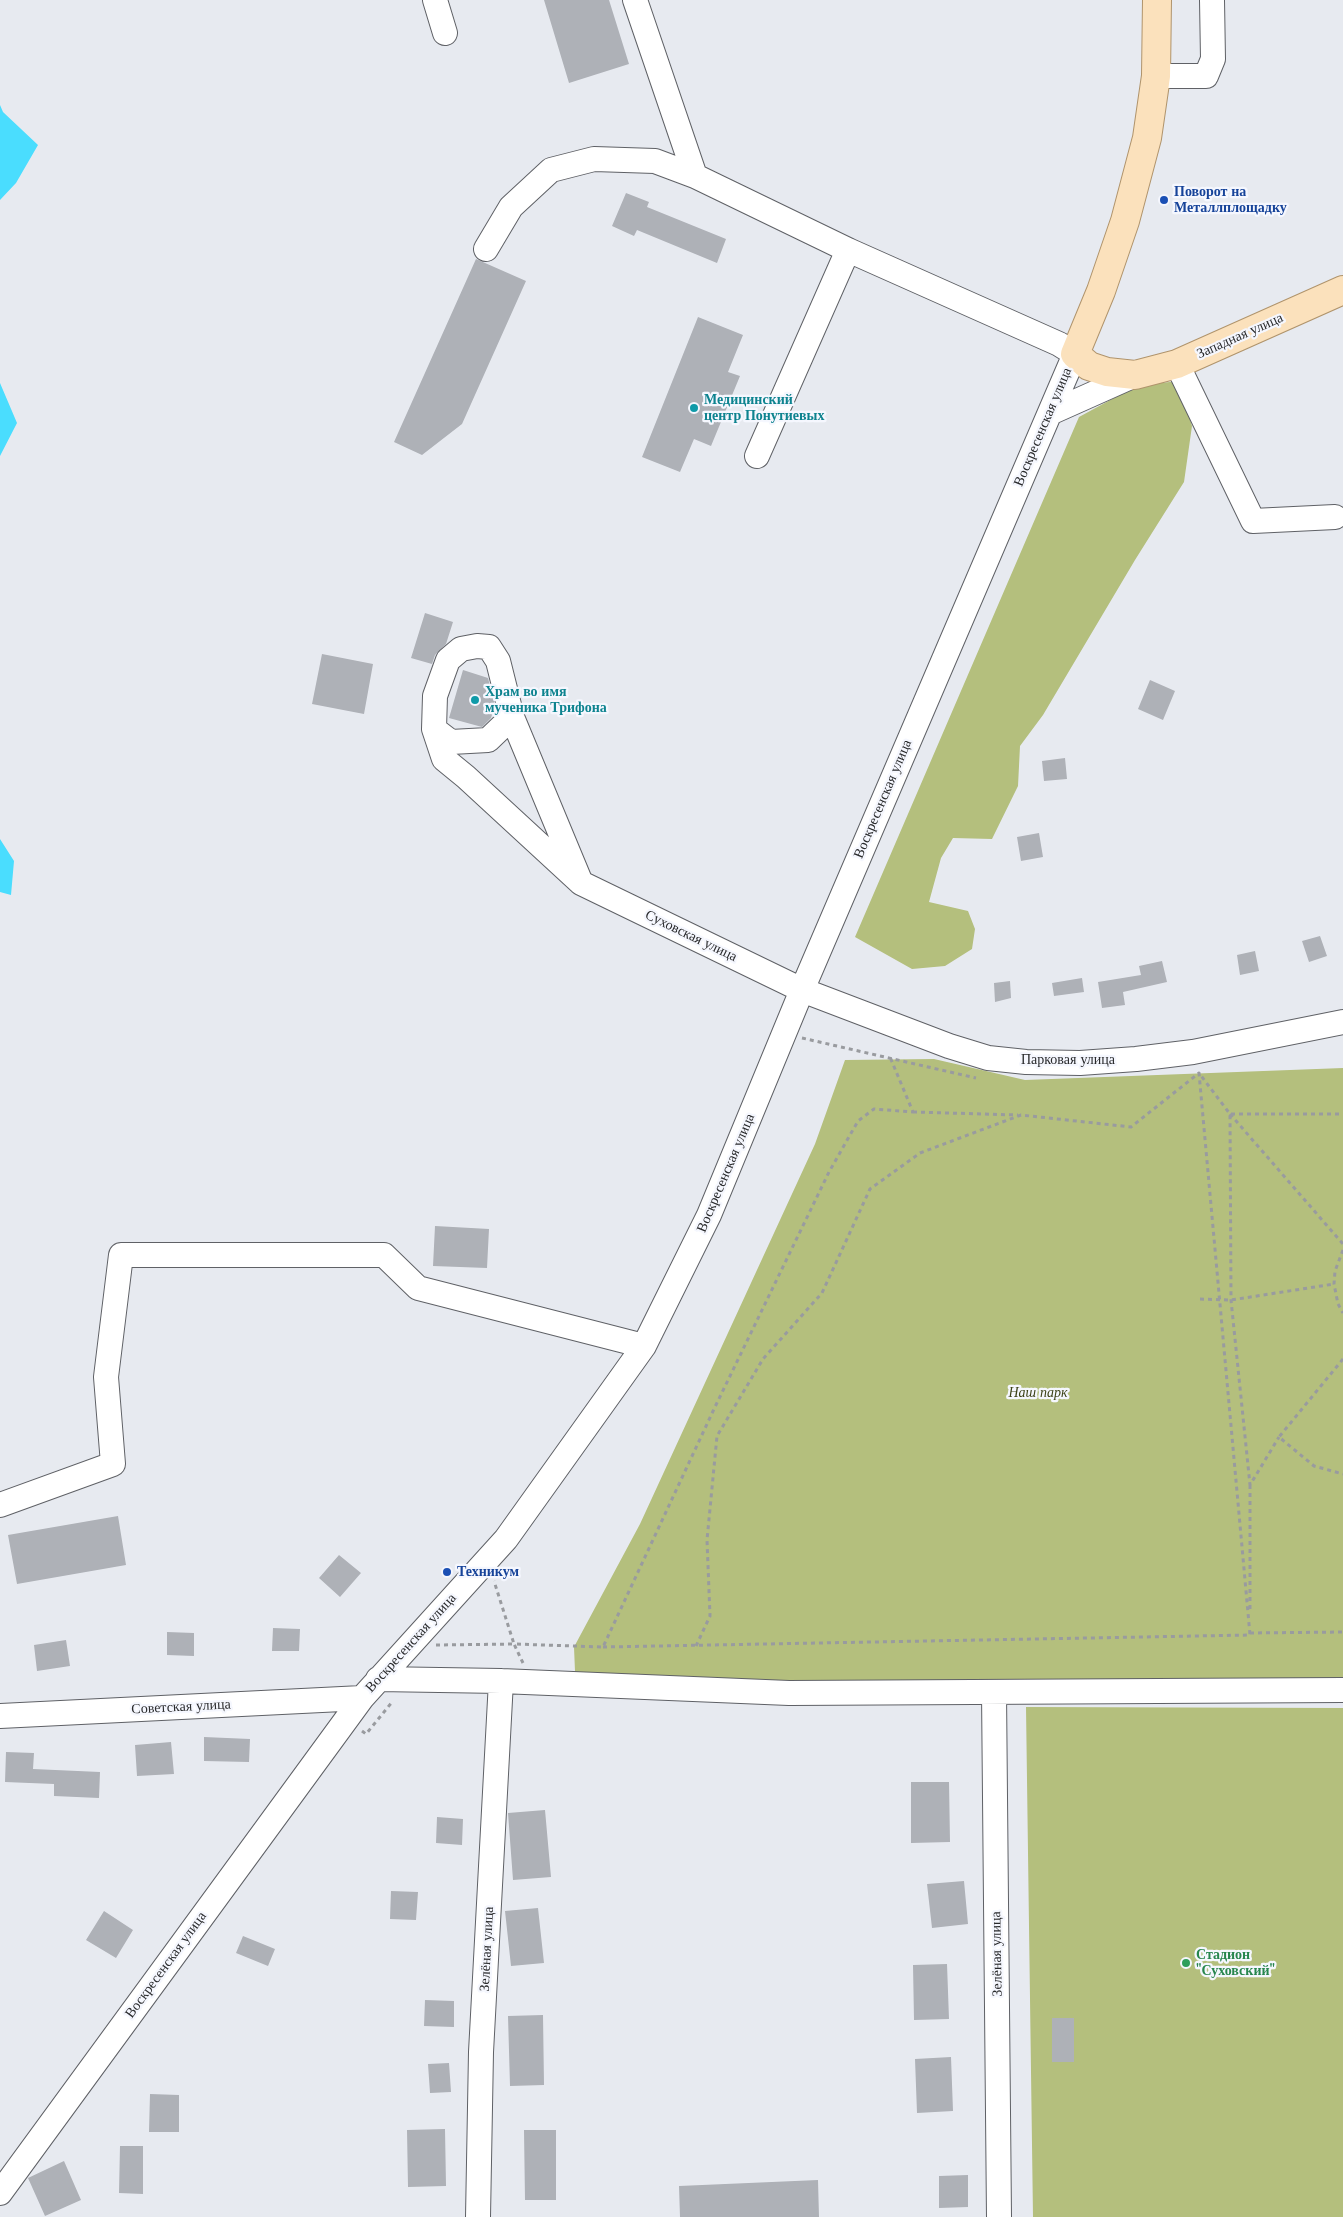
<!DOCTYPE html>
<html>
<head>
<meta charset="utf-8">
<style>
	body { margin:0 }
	canvas { display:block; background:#e7eaf0 }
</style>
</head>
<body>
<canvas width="1343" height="2217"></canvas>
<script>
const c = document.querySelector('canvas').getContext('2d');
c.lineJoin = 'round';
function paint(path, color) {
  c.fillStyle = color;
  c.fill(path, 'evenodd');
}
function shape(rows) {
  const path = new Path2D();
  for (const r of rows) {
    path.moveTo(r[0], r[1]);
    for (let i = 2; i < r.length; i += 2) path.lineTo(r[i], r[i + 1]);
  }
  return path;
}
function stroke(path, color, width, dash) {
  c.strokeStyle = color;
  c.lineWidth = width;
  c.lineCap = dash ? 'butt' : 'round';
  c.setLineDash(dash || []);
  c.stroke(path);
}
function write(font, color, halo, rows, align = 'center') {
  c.font = font + ' "Libre Baskerville",serif';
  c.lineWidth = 4.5;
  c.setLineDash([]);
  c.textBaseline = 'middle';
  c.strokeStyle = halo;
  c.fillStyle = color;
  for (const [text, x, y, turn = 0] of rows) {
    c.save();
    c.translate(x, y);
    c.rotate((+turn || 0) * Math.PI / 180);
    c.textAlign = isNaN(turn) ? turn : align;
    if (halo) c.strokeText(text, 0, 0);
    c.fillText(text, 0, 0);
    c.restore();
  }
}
const green = shape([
	[1178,381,1192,426,1184,482,1135,560,1043,715,1020,746,1018,786,992,839,953,838,941,858,929,902,968,911,975,929,972,949,945,966,912,969,855,937,1079,417,1136,386],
	[934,1059,1025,1080,1343,1068,1343,1698,962,1701,576,1696,574,1647,640,1524,815,1144,845,1060],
	[1026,1707,1343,1708,1343,2217,1033,2217]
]);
const water = shape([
	[0,105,3,112,38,145,16,183,0,200],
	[0,383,17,423,0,456],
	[0,839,14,861,11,895,0,892]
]);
const building = shape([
	[544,0,609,0,629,64,569,83],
	[626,193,649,202,647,207,726,239,717,263,637,230,634,236,612,226],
	[476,259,526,281,462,424,422,455,394,442],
	[698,317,743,335,728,372,740,376,711,446,694,439,680,472,642,457],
	[425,613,453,622,446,644,435,655,432,664,411,658],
	[322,654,373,664,364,714,312,704],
	[463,670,488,678,495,705,491,718,482,727,449,718],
	[1150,680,1175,691,1163,720,1138,709],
	[1065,758,1067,779,1044,781,1042,761],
	[1039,833,1043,857,1021,861,1017,837],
	[1320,936,1327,956,1309,962,1302,941],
	[1255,951,1259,971,1240,975,1237,955],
	[1162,961,1167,982,1123,992,1125,1005,1102,1008,1098,982,1141,975,1139,966],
	[1082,978,1084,992,1054,996,1052,983],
	[1010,981,1011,998,995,1002,994,983],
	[435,1226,489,1229,487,1268,433,1266],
	[118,1516,126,1565,17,1584,8,1535],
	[339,1555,361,1573,340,1597,319,1578],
	[273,1628,300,1629,299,1651,272,1651],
	[167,1632,194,1633,194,1656,167,1655],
	[66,1640,70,1666,37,1671,34,1645],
	[204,1737,250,1739,249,1762,204,1761],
	[171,1742,174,1774,137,1776,135,1745],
	[6,1752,34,1753,33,1769,100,1772,99,1798,54,1796,54,1784,5,1782],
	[911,1782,949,1782,950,1842,911,1843],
	[545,1810,551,1877,513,1880,508,1813],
	[437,1817,463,1819,462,1845,436,1843],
	[964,1881,968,1924,932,1928,927,1884],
	[391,1891,418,1892,416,1920,390,1919],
	[538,1908,544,1963,511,1966,505,1911],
	[104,1911,133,1930,116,1958,86,1940],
	[243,1936,275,1949,268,1966,236,1953],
	[947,1964,949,2019,914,2020,913,1965],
	[425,2000,454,2001,454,2027,424,2026],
	[543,2015,544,2085,510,2086,508,2016],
	[1052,2018,1074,2018,1074,2062,1052,2062],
	[951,2057,953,2111,917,2113,915,2059],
	[449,2063,451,2092,430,2093,428,2064],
	[150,2094,179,2095,179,2132,149,2132],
	[445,2129,446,2186,408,2187,407,2130],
	[524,2130,556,2130,556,2200,525,2200],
	[120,2146,143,2146,143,2194,119,2193],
	[64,2161,81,2200,45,2216,28,2178],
	[968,2175,968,2207,939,2208,939,2176],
	[818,2180,819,2217,680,2217,679,2186]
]);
const path = shape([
	[802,1038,976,1078],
	[913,1112,1018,1115],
	[1230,1114,1343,1244],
	[1231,1114,1343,1114],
	[1343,1250,1335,1271,1334,1284,1338,1304,1343,1313],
	[1200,1299,1231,1300,1334,1284],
	[1343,1359,1279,1437,1314,1466,1343,1474],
	[1250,1485,1250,1612],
	[1250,1633,1343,1632],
	[436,1645,514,1644,494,1581],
	[696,1646,710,1616,707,1540,717,1436,763,1359,822,1293,870,1189,920,1153,1021,1115,1131,1127,1199,1073],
	[603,1647,1250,1635,1199,1073,1230,1114,1231,1300,1250,1485,1279,1437],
	[523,1663,514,1644,603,1647,714,1409,829,1172,858,1121,874,1109,913,1112,890,1057],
	[362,1731,366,1734,393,1701]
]);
const minor = shape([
	[435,0,445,33],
	[635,0,695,176],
	[1156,76,1206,76,1213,59,1212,0],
	[1177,364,1253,521,1335,517],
	[1050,413,1135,375],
	[757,456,848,250],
	[434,729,451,742,488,740,512,717],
	[581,883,512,717,498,661,489,647,477,646,461,649,448,660,435,696,434,729,444,759,466,777,581,883,802,990,949,1046,988,1058,1026,1062,1080,1063,1136,1059,1193,1052,1343,1022],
	[0,1505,113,1464,106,1377,121,1255,384,1255,418,1288,644,1346],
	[378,1679,501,1681,789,1693,1343,1690],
	[994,1692,999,2217],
	[0,1716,362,1698],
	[0,2193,362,1698,506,1539,644,1346,709,1215,802,990,1075,354,1059,344,848,250,695,176,655,161,594,159,551,170,511,207,486,249],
	[478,2217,481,2052,501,1681]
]);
const major = shape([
	[1157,0,1156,76,1147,138,1125,221,1101,291,1075,354,1089,366,1107,372,1135,375,1177,364,1343,290]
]);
const markers = [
	[1164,200,5,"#1a4fb4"],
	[694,408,5,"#0f9aa8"],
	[475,700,5,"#0f9aa8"],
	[447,1572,5,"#1a4fb4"],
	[1186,1963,5,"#2e9e5b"]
];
const transitNames = [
	["Поворот на",1174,192],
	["Металлплощадку",1174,208],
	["Техникум",457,1572]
];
const streetNames = [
	["Западная улица",1240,336,-24],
	["Воскресенская улица",1043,427,-67],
	["Воскресенская улица",883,799,-67],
	["Суховская улица",691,936,26],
	["Парковая улица",1068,1060],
	["Воскресенская улица",726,1173,-67],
	["Воскресенская улица",411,1643,-48],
	["Советская улица",181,1707,-3],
	["Зелёная улица",487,1949,-87],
	["Зелёная улица",997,1954,-91],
	["Воскресенская улица",166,1965,-54]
];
const cultureNames = [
	["Медицинский",704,400],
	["центр Понутиевых",704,416],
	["Храм во имя",485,692],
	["мученика Трифона",485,708]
];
const parkNames = [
	["Наш парк",1038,1393]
];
const leisureNames = [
	["Стадион",1196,1955],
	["\"Суховский\"",1196,1971]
];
paint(green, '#b4bf7d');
paint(water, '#4addfe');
paint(building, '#aeb1b7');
stroke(minor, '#5f6166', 26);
stroke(major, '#b0946c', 30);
stroke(path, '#999b9f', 3, [4, 4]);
stroke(minor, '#fff', 24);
stroke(major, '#fbe1bc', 28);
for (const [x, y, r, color] of markers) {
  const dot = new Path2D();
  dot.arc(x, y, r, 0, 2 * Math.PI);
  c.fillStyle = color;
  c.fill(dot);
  stroke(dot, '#f5f7fe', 2);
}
write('bold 14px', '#164399', '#f5f7fe', transitNames, 'left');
write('14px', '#292a2c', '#f5f7fe', streetNames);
write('bold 14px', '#0d838f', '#f5f7fe', cultureNames, 'left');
write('italic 14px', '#3c4217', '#f5f7fe', parkNames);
write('bold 14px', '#27864d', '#f5f7fe', leisureNames, 'left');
</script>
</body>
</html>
